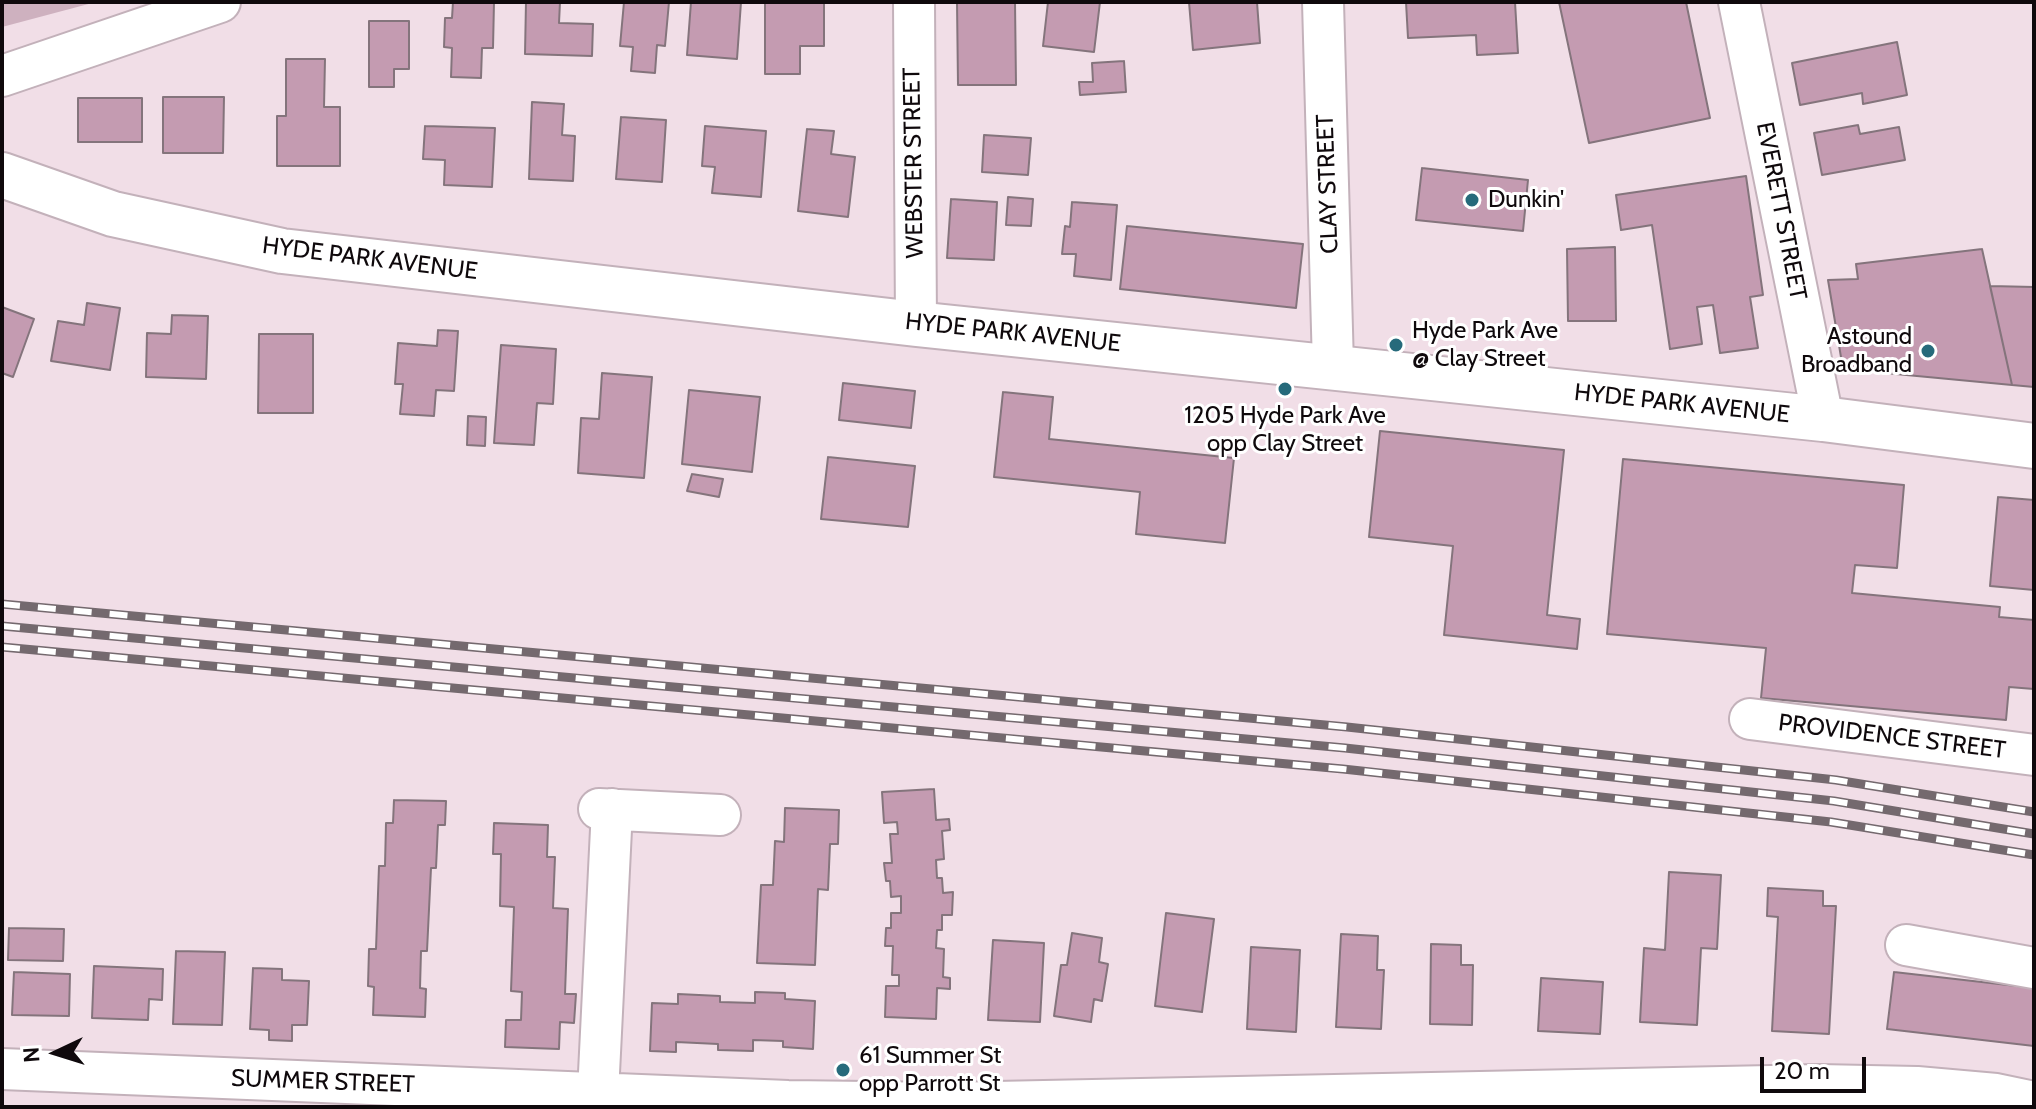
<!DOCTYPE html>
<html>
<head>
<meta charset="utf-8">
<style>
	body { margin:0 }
	#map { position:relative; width:2036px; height:1109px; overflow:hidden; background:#f1dee7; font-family:Cabin,sans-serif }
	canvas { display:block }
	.frame { position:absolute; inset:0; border:4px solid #0f090c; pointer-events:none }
	.north { position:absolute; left:16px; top:1013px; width:80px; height:80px; -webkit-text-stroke:6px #fff; paint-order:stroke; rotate:266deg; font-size:22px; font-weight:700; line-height:32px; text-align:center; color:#0f090c }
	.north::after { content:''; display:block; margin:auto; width:28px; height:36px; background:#0f090c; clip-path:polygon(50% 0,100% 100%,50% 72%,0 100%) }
	.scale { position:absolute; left:1760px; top:1057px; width:106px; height:36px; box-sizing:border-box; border:4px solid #0f090c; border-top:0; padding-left:10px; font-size:24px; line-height:28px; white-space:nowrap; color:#0f090c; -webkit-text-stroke:6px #fff; paint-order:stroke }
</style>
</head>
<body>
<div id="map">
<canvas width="2036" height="1109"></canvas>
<div class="frame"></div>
<div class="north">N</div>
<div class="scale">20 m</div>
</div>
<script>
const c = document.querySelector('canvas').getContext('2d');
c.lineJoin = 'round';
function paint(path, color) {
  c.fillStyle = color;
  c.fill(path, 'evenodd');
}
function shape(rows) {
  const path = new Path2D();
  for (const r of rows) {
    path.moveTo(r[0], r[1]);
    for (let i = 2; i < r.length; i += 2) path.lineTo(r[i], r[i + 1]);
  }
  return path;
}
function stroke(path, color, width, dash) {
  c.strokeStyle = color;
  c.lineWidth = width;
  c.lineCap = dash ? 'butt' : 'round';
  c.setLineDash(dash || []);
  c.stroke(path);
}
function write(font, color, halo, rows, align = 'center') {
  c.font = font + ' Cabin,sans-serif';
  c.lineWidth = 6;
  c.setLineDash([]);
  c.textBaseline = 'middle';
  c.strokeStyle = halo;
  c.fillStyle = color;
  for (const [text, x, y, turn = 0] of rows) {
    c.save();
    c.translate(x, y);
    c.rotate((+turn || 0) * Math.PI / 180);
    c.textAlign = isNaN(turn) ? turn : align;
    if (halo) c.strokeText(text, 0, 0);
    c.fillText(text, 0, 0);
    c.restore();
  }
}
const green = shape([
	[2,2,96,2,2,27]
]);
const building = shape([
	[453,2,494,2,493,48,482,48,481,78,451,77,452,48,444,47,445,18,452,18,453,2],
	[526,2,560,2,559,23,593,24,592,56,525,54,526,2],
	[624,2,669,2,665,46,657,45,655,73,631,71,633,47,620,46,624,2],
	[691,2,741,2,737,59,687,55,691,2],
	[765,2,824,2,824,46,800,46,800,74,765,74,765,2],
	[957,2,1015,2,1016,85,958,85,957,2],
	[1048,2,1100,2,1094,52,1043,46,1048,2],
	[1189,2,1257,2,1260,43,1193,50,1189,2],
	[1406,2,1515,2,1518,53,1477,55,1476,35,1408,38,1406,2],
	[1559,2,1686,2,1710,118,1589,143,1559,2],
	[369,21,409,21,409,69,394,69,394,87,369,87,369,21],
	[1897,42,1907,95,1863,104,1862,93,1800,105,1792,63,1897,42],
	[286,59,325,59,324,107,340,107,340,166,277,166,277,116,286,116,286,59],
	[1124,61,1126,92,1080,95,1079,82,1093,82,1092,63,1124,61],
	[163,97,224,97,223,153,163,153,163,97],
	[78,98,142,98,142,142,78,142,78,98],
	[532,102,564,104,562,135,575,136,573,181,529,179,532,102],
	[621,117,666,120,662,182,616,179,621,117],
	[1858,125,1860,134,1899,127,1905,160,1822,175,1814,133,1858,125],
	[425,126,495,128,492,187,444,185,445,160,423,159,425,126],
	[705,126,766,131,761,197,712,193,715,167,702,166,705,126],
	[807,129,834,131,831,154,855,157,848,217,798,211,807,129],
	[984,135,1031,138,1028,175,982,172,984,135],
	[1422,168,1528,180,1523,231,1416,220,1422,168],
	[1746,176,1763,295,1750,297,1758,348,1720,353,1713,305,1697,307,1702,344,1670,349,1652,225,1621,230,1616,195,1746,176],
	[1008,197,1033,199,1031,226,1006,225,1008,197],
	[951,199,997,202,994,260,947,258,951,199],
	[1072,202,1117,205,1111,280,1074,276,1076,254,1062,254,1065,226,1070,227,1072,202],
	[1127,226,1303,244,1296,308,1120,289,1127,226],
	[1615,247,1616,321,1568,321,1567,249,1615,247],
	[1982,249,2012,385,1843,369,1828,280,1858,279,1856,264,1982,249],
	[1990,286,2034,287,2034,387,2012,385,1990,286],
	[87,303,120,308,110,370,51,361,58,321,84,325,87,303],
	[2,307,34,319,13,377,2,373,2,307],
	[172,315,208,316,206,379,146,377,147,333,171,334,172,315],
	[438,330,458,331,454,391,436,390,434,416,400,414,403,384,395,384,398,343,437,346,438,330],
	[259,334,313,334,313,413,258,413,259,334],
	[501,345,556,349,553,404,537,403,534,445,494,443,501,345],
	[602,373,652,377,644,478,578,473,581,418,599,419,602,373],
	[843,383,915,391,911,428,839,420,843,383],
	[689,390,760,397,752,472,682,464,689,390],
	[1003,392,1053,397,1049,439,1234,458,1225,543,1136,534,1140,492,994,477,1003,392],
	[468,416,486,417,485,446,467,445,468,416],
	[1380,431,1564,450,1547,615,1580,619,1577,649,1444,635,1453,546,1369,537,1380,431],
	[828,457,915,466,908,527,821,519,828,457],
	[1623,459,1904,485,1897,568,1855,565,1852,593,2000,607,1999,617,2034,620,2034,689,2009,687,2006,720,1761,698,1766,648,1607,634,1623,459],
	[692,474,723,479,719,497,687,491,692,474],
	[1998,497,2034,500,2034,590,1990,586,1998,497],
	[934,789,936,820,949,819,950,830,942,831,944,859,936,860,937,878,942,878,943,893,953,892,952,915,942,915,942,930,937,930,936,948,944,949,943,977,950,978,950,989,937,988,936,1019,885,1017,886,986,899,986,899,975,892,975,893,946,885,946,886,928,891,928,891,913,901,913,901,896,891,897,890,881,886,881,884,863,892,863,890,834,898,834,897,822,884,823,882,792,934,789],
	[394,800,446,801,445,825,438,825,436,868,431,868,427,951,421,951,420,988,426,989,425,1017,373,1015,374,987,368,986,369,949,376,949,379,866,385,866,386,823,393,823,394,800],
	[785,808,839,810,838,844,830,844,828,890,818,889,815,965,757,963,761,885,773,885,775,841,784,842,785,808],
	[494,823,548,825,547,857,555,857,553,908,568,909,565,994,576,994,574,1023,560,1022,559,1049,505,1047,506,1020,521,1020,522,992,511,991,514,907,500,906,501,854,493,854,494,823],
	[1669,872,1721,875,1717,949,1701,948,1697,1025,1640,1022,1644,948,1665,950,1669,872],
	[1768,888,1823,891,1823,906,1836,906,1829,1034,1772,1031,1778,917,1767,916,1768,888],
	[1166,913,1214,919,1202,1012,1155,1006,1166,913],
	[9,928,64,929,63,961,8,960,9,928],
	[1072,933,1102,938,1099,962,1108,964,1102,1001,1094,999,1091,1022,1054,1016,1061,965,1067,965,1072,933],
	[1341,934,1378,936,1377,970,1384,970,1381,1029,1336,1027,1341,934],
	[993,940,1044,943,1040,1022,988,1020,993,940],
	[1431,944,1461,945,1461,965,1473,965,1472,1025,1430,1024,1431,944],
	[1251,947,1300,950,1296,1032,1247,1029,1251,947],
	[176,951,225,952,222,1025,173,1024,176,951],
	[94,966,163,969,162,1000,149,999,148,1020,92,1018,94,966],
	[253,968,282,969,282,980,309,981,307,1025,292,1025,292,1041,269,1040,269,1030,250,1029,253,968],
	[14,972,70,974,69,1016,12,1015,14,972],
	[1894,972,2034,988,2034,1046,1887,1029,1894,972],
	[1541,978,1603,982,1600,1034,1538,1031,1541,978],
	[755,992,785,993,785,999,815,1001,813,1049,783,1047,783,1041,753,1040,753,1051,718,1050,718,1044,676,1042,676,1052,650,1051,652,1003,678,1004,678,994,720,996,720,1002,755,1003,755,992]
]);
const minor = shape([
	[914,2,916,324],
	[1323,2,1333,366],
	[1739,2,1823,419],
	[2,76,220,2],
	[1750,719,2034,755],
	[599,809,720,815],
	[1906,945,2034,968],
	[2,1069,788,1101,947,1103,1819,1085,1917,1087,1996,1094,2034,1102],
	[598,1093,612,809]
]);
const major = shape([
	[2,175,113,214,282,251,916,324,1823,419,2034,446]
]);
const rail = shape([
	[2,604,1347,727,1836,780,2034,812],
	[2,626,1345,748,1834,801,2034,834],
	[2,647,1343,769,1831,822,2034,855]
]);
const markers = [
	[1472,200,8,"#266a7b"],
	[1396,345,8,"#266a7b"],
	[1928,351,8,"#266a7b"],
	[1285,389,8,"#266a7b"],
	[843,1070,8,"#266a7b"]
];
const streetNames = [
	["WEBSTER STREET",914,163,-91],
	["CLAY STREET",1328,184,-92],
	["EVERETT STREET",1781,211,79],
	["HYDE PARK AVENUE",370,259,7],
	["HYDE PARK AVENUE",1013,333,6],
	["HYDE PARK AVENUE",1682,404,6],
	["PROVIDENCE STREET",1892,737,7],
	["SUMMER STREET",323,1082,2]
];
const poiNames = [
	["Dunkin'",1488,200],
	["Hyde Park Ave",1412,331],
	["@ Clay Street",1412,359],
	["Astound",1912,337,"right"],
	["Broadband",1912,365,"right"],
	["1205 Hyde Park Ave",1285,416,"center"],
	["opp Clay Street",1285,444,"center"],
	["61 Summer St",859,1056],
	["opp Parrott St",859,1084]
];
paint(green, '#ceb1bf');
paint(building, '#c49bb1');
stroke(building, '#84747c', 2);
stroke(minor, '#c3b1ba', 44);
stroke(major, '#c3b1ba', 48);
stroke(minor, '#fff', 40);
stroke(major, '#fff', 44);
stroke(rail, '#74696e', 9);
stroke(rail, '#fff', 6, [18]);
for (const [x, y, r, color] of markers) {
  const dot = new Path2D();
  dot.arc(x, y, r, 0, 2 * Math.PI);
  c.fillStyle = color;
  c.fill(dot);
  stroke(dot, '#fff', 3);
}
write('24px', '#0f090c', '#fff', streetNames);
write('24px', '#0f090c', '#fff', poiNames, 'left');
</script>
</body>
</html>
